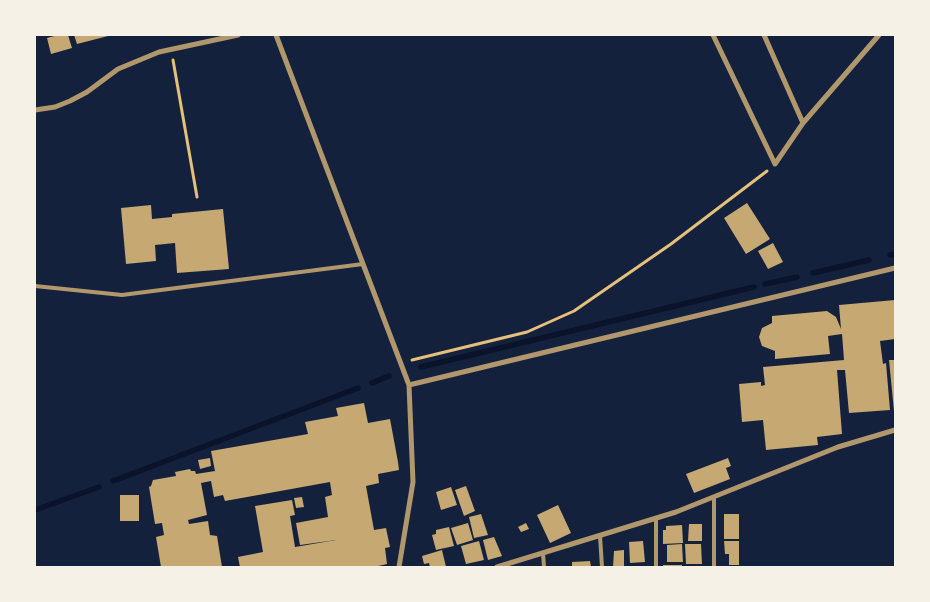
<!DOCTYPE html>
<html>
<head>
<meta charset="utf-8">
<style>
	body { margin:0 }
	#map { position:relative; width:930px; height:602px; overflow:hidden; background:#14213d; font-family:Helvetica,sans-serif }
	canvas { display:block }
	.frame { position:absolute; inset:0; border:36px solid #f6f1e7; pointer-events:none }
</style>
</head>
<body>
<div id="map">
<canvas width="930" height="602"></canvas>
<div class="frame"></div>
</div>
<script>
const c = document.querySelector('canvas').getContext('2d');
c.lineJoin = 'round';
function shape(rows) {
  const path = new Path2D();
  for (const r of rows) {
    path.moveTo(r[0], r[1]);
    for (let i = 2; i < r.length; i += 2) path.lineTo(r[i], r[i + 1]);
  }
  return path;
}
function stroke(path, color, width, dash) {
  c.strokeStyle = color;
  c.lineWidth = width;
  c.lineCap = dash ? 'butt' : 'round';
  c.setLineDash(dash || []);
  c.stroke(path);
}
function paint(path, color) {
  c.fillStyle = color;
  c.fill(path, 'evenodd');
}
const stream = shape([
	[890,255,895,254],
	[813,273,869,260],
	[765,284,797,277],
	[421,367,754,287],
	[372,383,389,376],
	[113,481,358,388],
	[35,510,99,487]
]);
const building = shape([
	[58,35,68,35,72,48,51,54,47,38],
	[74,35,107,35,108,36,77,44],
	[747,203,770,239,746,254,724,218],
	[151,205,152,219,172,217,172,214,223,209,229,269,177,273,175,243,155,245,156,261,126,264,121,208],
	[773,243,783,262,768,269,758,251],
	[895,300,895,339,880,341,883,364,886,363,890,410,849,413,845,370,837,370,842,434,817,437,818,445,766,450,763,420,742,422,739,384,761,382,761,386,765,385,763,367,844,360,842,334,828,336,830,354,775,359,775,351,762,346,759,337,762,328,772,323,772,316,827,311,836,317,841,329,839,305],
	[889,360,895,360,895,411,894,411],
	[364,403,368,423,390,419,398,462,399,470,378,474,379,483,366,486,374,530,386,528,390,547,385,548,387,564,374,567,240,567,238,557,263,552,255,506,292,500,295,515,290,516,295,547,336,540,300,545,296,523,328,517,325,497,332,495,330,482,225,501,223,495,214,497,211,481,201,483,207,515,188,520,189,524,208,521,210,535,217,536,222,567,161,567,156,537,164,535,162,523,155,524,149,487,151,486,153,480,176,476,175,472,190,469,191,471,195,471,196,474,215,471,211,451,308,434,305,422,338,416,336,408],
	[210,458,211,466,200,469,198,460],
	[728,458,731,466,726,468,730,479,694,493,686,474],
	[466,486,475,511,464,516,455,490],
	[451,487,457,505,441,510,436,492],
	[120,495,139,495,139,521,120,521],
	[302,497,304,507,296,508,294,498],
	[558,505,571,533,550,543,537,515],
	[481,514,488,535,474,538,469,517],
	[724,514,739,514,739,539,724,539],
	[468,523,473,540,457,545,451,528],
	[526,523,529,529,521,532,518,527],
	[689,524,702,524,702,541,688,541],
	[682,525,683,543,663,544,663,530,666,530,666,526],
	[449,527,454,546,436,550,432,535,436,534,436,530],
	[494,537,502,556,488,560,483,540],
	[479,541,484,560,466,564,461,546],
	[643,541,645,562,630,563,629,542],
	[724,541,739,541,739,565,729,565,729,554,725,554],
	[682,544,683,562,667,562,667,545],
	[685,544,701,544,702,564,686,564],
	[442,550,446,567,430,567,429,563,424,564,422,556],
	[624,550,624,567,613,567,614,551],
	[590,561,591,567,572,567,572,562],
	[663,565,682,565,682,567,663,567]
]);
const path = shape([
	[173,60,197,197],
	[412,360,527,332,574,311,671,244,767,171]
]);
const service = shape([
	[35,286,122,295,363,264],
	[600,536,602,567],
	[543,553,544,567],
	[656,567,656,518],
	[714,567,714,498]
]);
const minor = shape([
	[276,35,409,385,413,482,399,567],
	[713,35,775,164,803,123,879,35],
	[764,35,803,123],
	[35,110,55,107,70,101,87,92,118,69,159,52,238,35],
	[409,385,895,268],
	[497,567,676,512,838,447,895,430]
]);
stroke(stream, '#0b132b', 5.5);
paint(building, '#c6a872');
stroke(path, '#e5c07b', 3);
stroke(service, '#b1986c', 4);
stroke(minor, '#b1986c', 5);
</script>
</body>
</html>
